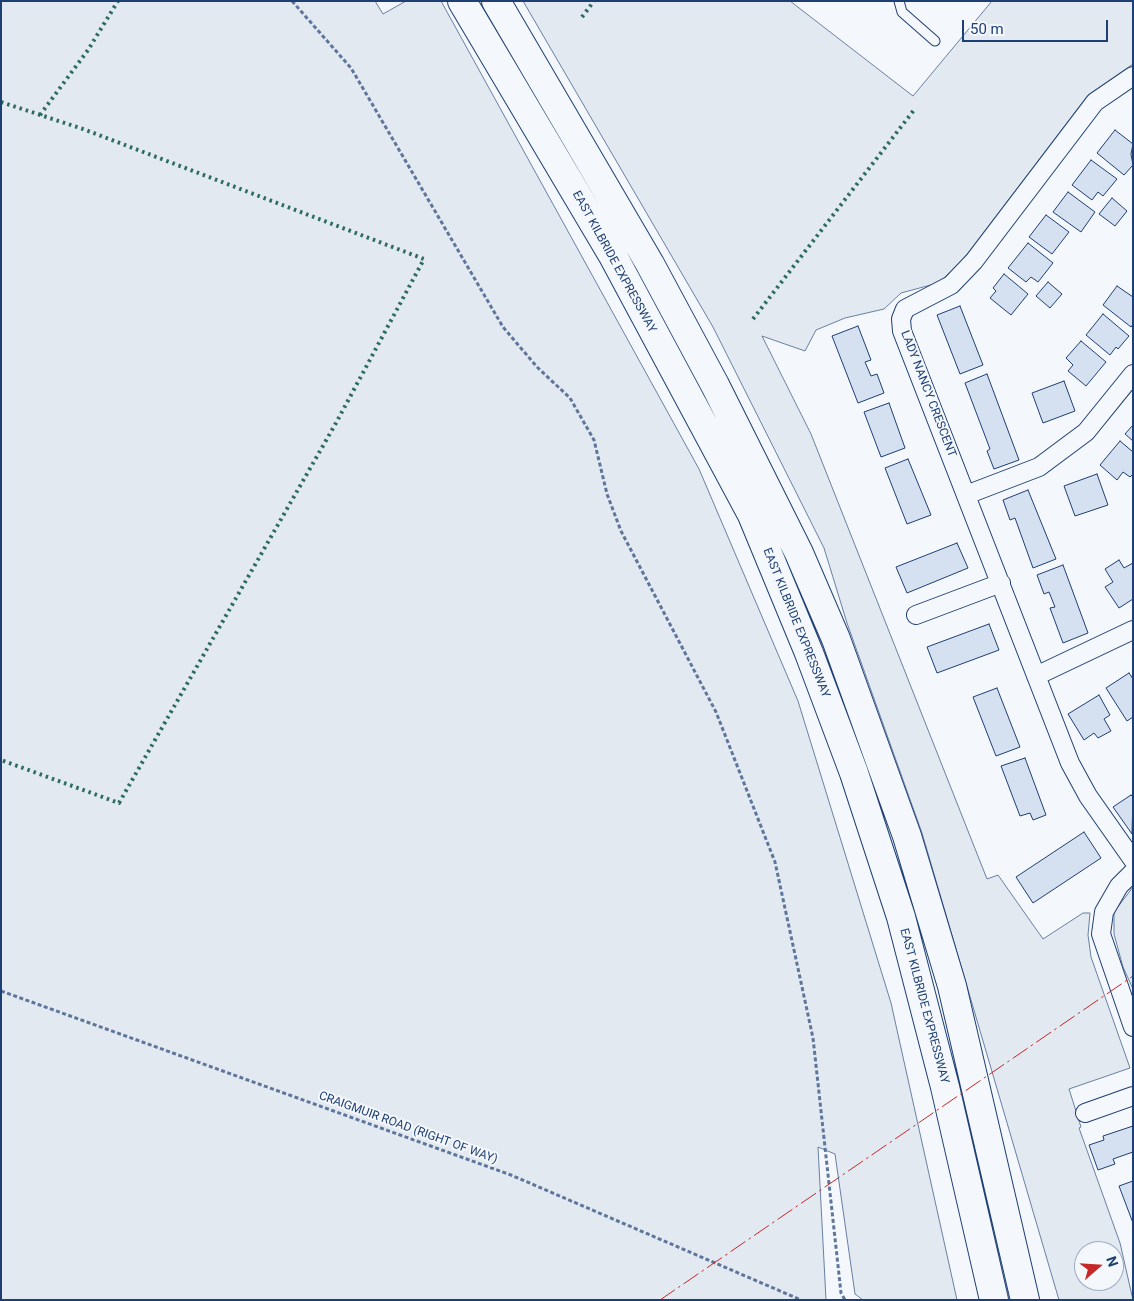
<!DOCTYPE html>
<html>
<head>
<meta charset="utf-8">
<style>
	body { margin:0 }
	#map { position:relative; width:1134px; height:1301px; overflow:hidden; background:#f4f7fb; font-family:Roboto,sans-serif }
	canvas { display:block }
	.frame { position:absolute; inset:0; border:2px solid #1d3f73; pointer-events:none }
	.north { position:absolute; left:1074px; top:1241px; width:50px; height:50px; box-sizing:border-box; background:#f4f7fb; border:1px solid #9eadc5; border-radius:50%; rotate:71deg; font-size:14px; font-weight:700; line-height:20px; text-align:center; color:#1d3f73 }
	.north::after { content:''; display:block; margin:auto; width:18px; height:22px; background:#c62828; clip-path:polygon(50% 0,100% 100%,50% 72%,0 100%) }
	.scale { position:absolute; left:962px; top:20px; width:146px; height:22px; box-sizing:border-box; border:2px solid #1d3f73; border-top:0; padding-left:6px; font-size:15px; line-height:18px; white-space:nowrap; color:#1d3f73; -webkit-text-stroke:4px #f4f7fb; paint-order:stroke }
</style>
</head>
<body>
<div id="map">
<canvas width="1134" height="1301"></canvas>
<div class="frame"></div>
<div class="north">N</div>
<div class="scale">50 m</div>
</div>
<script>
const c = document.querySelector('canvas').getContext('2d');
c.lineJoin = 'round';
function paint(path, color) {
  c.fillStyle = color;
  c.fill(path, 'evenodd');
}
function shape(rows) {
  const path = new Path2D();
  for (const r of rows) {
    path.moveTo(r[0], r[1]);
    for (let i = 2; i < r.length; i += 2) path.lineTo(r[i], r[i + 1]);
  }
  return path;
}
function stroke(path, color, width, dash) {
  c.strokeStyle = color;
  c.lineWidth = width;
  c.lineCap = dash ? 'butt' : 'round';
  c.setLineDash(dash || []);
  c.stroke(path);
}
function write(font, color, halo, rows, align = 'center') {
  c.font = font + ' Roboto,sans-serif';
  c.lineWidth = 4;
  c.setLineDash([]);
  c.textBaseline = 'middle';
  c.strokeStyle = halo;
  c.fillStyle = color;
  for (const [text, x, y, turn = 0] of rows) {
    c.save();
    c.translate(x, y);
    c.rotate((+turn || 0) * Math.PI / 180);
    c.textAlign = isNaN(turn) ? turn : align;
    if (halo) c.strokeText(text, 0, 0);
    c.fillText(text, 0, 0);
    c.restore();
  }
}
const green = shape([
	[1,1,375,1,383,14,406,1,441,1,699,469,798,701,891,1003,957,1300,863,1300,855,1294,835,1154,818,1147,826,1300,1,1300,1,1],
	[523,1,790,1,913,96,992,1,1133,1,1133,64,1088,95,958,266,938,283,901,293,884,309,845,318,816,330,805,351,762,336,811,434,987,879,998,875,1043,939,1083,913,1090,913,1088,935,1091,957,1130,1068,1069,1089,1081,1127,1079,1128,1120,1243,1133,1300,1059,1300,922,833,847,623,824,548,713,327,523,1],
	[1084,1251,1114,1251,1114,1281,1084,1281,1084,1251],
	[1133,887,1133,989,1123,967,1114,934,1114,912,1133,887]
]);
const building = shape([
	[1115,130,1133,144,1131,154,1133,165,1124,175,1097,153,1115,130],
	[1091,160,1117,179,1103,196,1098,192,1092,200,1072,185,1091,160],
	[1068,192,1095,212,1081,232,1053,212,1068,192],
	[1112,198,1127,211,1115,226,1099,214,1112,198],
	[1046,215,1069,232,1052,254,1029,237,1046,215],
	[1028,243,1053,263,1038,282,1031,277,1026,282,1008,268,1028,243],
	[1004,274,1028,294,1011,315,990,298,996,291,993,288,1004,274],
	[1048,282,1062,294,1050,308,1036,296,1048,282],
	[1117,286,1133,297,1133,324,1131,327,1103,305,1117,286],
	[960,306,983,365,960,374,937,315,960,306],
	[1103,314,1129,336,1118,349,1116,347,1110,355,1086,335,1103,314],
	[858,326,871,360,865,362,871,376,877,374,884,393,858,403,832,336,858,326],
	[1081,341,1106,362,1086,386,1068,371,1073,365,1066,358,1081,341],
	[987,374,1019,460,994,469,987,451,990,449,965,383,987,374],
	[1064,381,1075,411,1043,423,1032,393,1064,381],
	[889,403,905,448,881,457,864,412,889,403],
	[1133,425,1133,441,1125,434,1133,425],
	[1120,441,1133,452,1133,474,1130,477,1123,472,1117,480,1100,465,1120,441],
	[908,459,931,515,907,524,885,468,908,459],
	[1097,474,1108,505,1075,516,1064,486,1097,474],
	[1028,490,1056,559,1033,568,1015,518,1010,520,1003,500,1028,490],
	[957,543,968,568,907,593,896,567,957,543],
	[1119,560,1124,568,1133,563,1133,599,1119,608,1105,587,1113,582,1105,569,1119,560],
	[1063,565,1088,633,1063,643,1050,608,1055,607,1049,592,1044,594,1037,575,1063,565],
	[989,624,999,650,937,673,927,647,989,624],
	[1129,673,1133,679,1133,717,1127,721,1106,688,1129,673],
	[997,688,1020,747,996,756,973,697,997,688],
	[1099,695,1110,715,1104,719,1111,731,1098,738,1094,733,1084,740,1068,714,1099,695],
	[1025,758,1046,815,1033,820,1030,813,1020,816,1001,766,1025,758],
	[1131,795,1133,797,1132,834,1113,807,1131,795],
	[1084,832,1101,858,1033,903,1016,877,1084,832],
	[1133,1126,1133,1152,1113,1159,1115,1164,1098,1170,1089,1145,1104,1140,1103,1136,1133,1126],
	[1133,1181,1133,1223,1119,1186,1133,1181]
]);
const path = shape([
	[292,1,351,68,503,327,537,367,570,398,594,440,607,494,621,531,716,712,775,862,813,1038,841,1293,845,1300],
	[1,991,511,1175,801,1300]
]);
const lane = shape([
	[899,1,902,12,935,41]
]);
const street = shape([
	[1133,76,1095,102,974,261,951,285,905,309,901,319,902,331,1070,763,1088,796,1133,860],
	[966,495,1039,467,1086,432,1133,374],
	[916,615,1001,583],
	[1036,676,1133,630],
	[1133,872,1119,886,1104,912,1101,934,1133,1027],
	[1085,1113,1133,1096]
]);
const highway = shape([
	[462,1,612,254,752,515,809,653,854,773,901,917,945,1087,994,1300],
	[496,1,650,264,715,385,799,553,836,639,907,836,952,986,1025,1300]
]);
const hedge = shape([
	[582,17,594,1],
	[1,102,83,129,424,259,336,423,119,803,1,760],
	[40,115,88,50,118,1],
	[753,319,914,110]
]);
const power = shape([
	[660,1300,1133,976]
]);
const streetNames = [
	["EAST KILBRIDE EXPRESSWAY",614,262,61],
	["LADY NANCY CRESCENT",928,394,69],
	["EAST KILBRIDE EXPRESSWAY",796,623,68],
	["EAST KILBRIDE EXPRESSWAY",924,1006,75],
	["CRAIGMUIR ROAD (RIGHT OF WAY)",408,1128,20]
];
paint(green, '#e3e9f0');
stroke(green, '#687fa3', 1);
paint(building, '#d5e0f0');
stroke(building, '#1d3f73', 1);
stroke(lane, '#1d3f73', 11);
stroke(street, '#1d3f73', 20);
stroke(highway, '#1d3f73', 30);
stroke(path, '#5e769c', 3, [4, 2.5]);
stroke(lane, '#f4f7fb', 9);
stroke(street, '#f4f7fb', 18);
stroke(highway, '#f4f7fb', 28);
stroke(hedge, '#2c6c60', 4, [2.5, 4]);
stroke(power, '#c62828', 1, [18, 4, 2.5, 4]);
write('12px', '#1d3f73', '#f4f7fb', streetNames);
</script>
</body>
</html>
